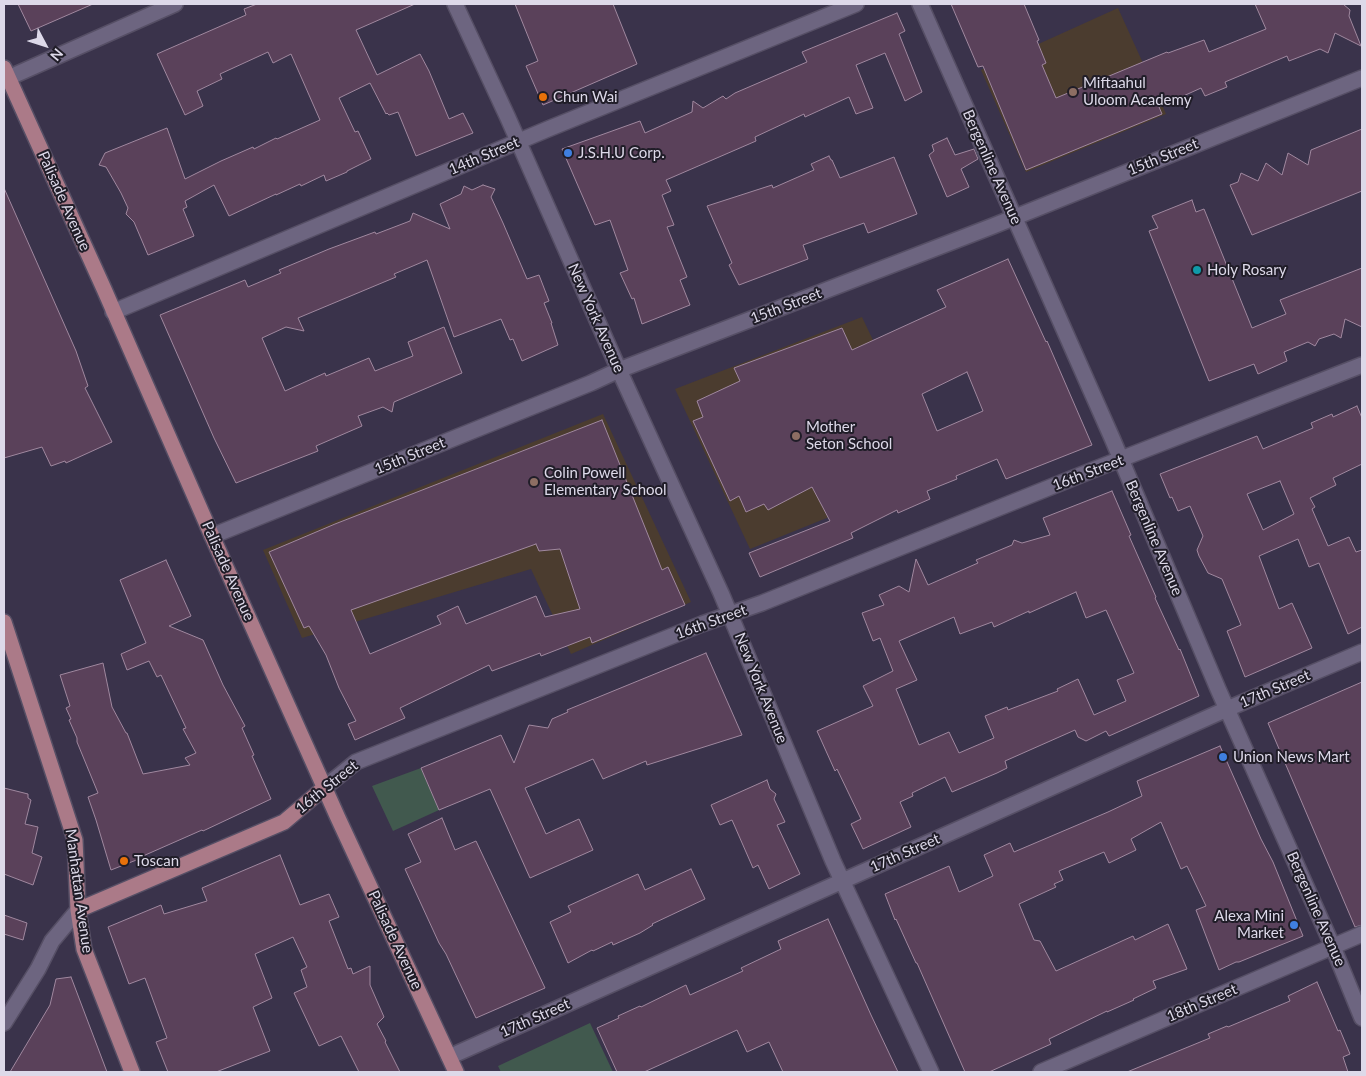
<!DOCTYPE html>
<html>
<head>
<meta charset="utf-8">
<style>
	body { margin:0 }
	#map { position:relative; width:1366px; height:1076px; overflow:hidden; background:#3a334b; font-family:Lato,sans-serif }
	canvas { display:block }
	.frame { position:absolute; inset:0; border:5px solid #ddd9e9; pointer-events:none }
	.north { position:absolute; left:20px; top:20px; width:50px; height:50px; -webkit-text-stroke:4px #201d28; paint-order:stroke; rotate:130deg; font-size:14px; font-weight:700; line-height:20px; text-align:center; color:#ddd9e9 }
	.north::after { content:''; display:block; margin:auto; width:18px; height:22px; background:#ddd9e9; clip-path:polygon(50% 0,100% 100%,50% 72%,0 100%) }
</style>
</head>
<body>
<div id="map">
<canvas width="1366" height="1076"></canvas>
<div class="frame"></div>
<div class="north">N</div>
</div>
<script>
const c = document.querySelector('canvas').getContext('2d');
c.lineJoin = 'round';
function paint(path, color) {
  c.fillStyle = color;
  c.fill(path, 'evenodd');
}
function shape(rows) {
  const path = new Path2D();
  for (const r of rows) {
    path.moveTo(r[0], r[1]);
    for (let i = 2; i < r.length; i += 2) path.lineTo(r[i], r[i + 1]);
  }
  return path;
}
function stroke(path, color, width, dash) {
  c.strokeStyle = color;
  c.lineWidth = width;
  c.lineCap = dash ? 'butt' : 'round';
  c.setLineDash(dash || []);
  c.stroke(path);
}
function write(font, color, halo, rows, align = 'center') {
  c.font = font + ' Lato,sans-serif';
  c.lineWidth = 4;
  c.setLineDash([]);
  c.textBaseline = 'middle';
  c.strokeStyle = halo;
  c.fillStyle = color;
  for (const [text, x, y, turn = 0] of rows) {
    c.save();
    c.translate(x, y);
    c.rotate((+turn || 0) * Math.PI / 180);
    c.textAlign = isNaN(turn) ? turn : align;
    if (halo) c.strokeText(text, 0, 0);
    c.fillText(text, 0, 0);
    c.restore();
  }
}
const education = shape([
	[1118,8,1166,114,1026,172,981,70],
	[862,317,908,414,839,513,750,549,675,389],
	[603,414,691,602,571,654,531,569,302,638,263,550]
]);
const green = shape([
	[421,768,439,810,393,831,372,786],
	[590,1023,613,1072,501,1072,498,1066]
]);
const building = shape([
	[18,4,93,4,31,31,18,4],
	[257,4,415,4,356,30,377,75,420,54,429,71,449,119,463,113,473,133,416,156,398,112,389,115,387,113,386,114,370,83,339,98,355,132,358,131,371,159,347,171,347,172,326,181,324,175,301,186,300,184,276,195,276,194,229,216,214,185,185,201,187,207,183,209,194,236,148,255,134,222,126,214,128,208,121,193,106,167,99,165,105,153,167,128,185,179,221,161,253,147,254,149,276,138,277,139,320,120,291,54,273,63,268,52,220,74,222,79,197,91,203,106,185,115,157,54,246,15,244,9,257,4],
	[515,4,613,4,637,64,543,105,526,66,538,61,515,4],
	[951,4,1024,4,1039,40,1037,41,1046,63,1042,65,1056,98,1167,52,1168,53,1204,40,1209,52,1266,29,1255,4,1343,4,1350,10,1349,16,1361,46,1335,33,1328,53,1320,49,1289,61,1287,56,1225,82,1227,87,1205,96,1201,88,1159,107,1162,114,1026,170,983,66,978,67,951,4],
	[897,13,905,31,899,34,922,92,905,101,885,53,856,65,873,108,856,114,849,97,805,117,804,114,755,137,756,141,666,180,671,191,662,195,674,225,667,227,687,277,680,280,690,305,642,324,634,298,632,299,620,273,628,270,610,220,595,225,562,149,640,121,645,133,692,112,693,101,703,108,723,96,726,99,735,93,807,62,802,52,897,13],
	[1362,129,1362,191,1252,235,1230,185,1238,182,1241,173,1258,181,1266,163,1282,175,1288,153,1308,165,1311,150,1362,129],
	[947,138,955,155,974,149,978,159,961,169,969,187,947,197,929,155,934,151,932,145,947,138],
	[829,156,831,160,832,160,840,178,894,157,917,214,868,233,864,223,803,245,808,259,739,285,729,265,732,263,707,206,772,185,773,188,814,170,811,164,829,156],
	[483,185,495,189,491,197,503,223,527,279,539,275,549,301,544,303,552,323,551,323,558,345,522,361,513,339,510,340,501,319,454,337,427,260,394,274,396,277,298,318,304,331,286,327,262,338,285,391,325,373,326,376,369,358,375,371,413,356,408,342,444,327,462,373,394,402,392,412,383,407,358,416,362,426,316,446,318,451,236,483,214,438,160,315,245,280,248,287,281,273,279,270,329,249,375,232,376,234,410,221,413,213,450,229,440,204,461,194,464,186,472,190,483,185],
	[4,188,76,351,88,386,85,388,112,442,66,463,65,461,51,466,42,447,4,458,4,188],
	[1192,200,1196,212,1204,209,1252,328,1286,314,1280,300,1362,268,1362,327,1345,319,1341,338,1334,334,1319,339,1315,346,1308,342,1284,352,1287,361,1258,374,1254,364,1209,381,1149,231,1158,228,1152,216,1192,200],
	[1008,259,1046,342,1047,341,1092,445,1006,479,997,459,956,476,957,479,927,491,930,499,898,513,897,510,851,533,853,538,760,577,749,553,830,521,812,487,768,510,764,504,746,512,739,496,730,501,693,421,703,417,697,401,740,381,734,368,842,328,852,350,946,307,937,290,1008,259],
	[967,372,983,411,937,431,922,394,967,372],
	[1357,406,1362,418,1362,464,1333,478,1336,485,1310,498,1315,507,1312,509,1328,546,1349,537,1356,552,1362,550,1362,627,1348,634,1319,563,1309,567,1298,539,1259,556,1279,609,1292,603,1312,648,1245,677,1227,631,1241,625,1222,579,1208,573,1199,556,1197,550,1203,536,1190,506,1178,511,1172,497,1170,498,1160,474,1257,436,1263,449,1313,428,1311,423,1332,414,1333,417,1357,406],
	[1280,481,1294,514,1263,530,1247,494,1280,481],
	[602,420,662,570,668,567,685,605,592,643,590,637,541,656,540,653,492,671,489,665,400,708,405,718,355,740,348,724,356,721,339,688,326,655,309,626,304,628,269,552,335,524,602,420],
	[536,544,539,551,560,549,580,609,545,617,536,596,466,624,458,606,437,616,441,624,370,654,351,610,536,544],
	[1112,491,1131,535,1129,536,1156,597,1155,598,1179,650,1180,649,1199,696,1109,736,1106,731,1086,741,1078,737,1075,730,1005,761,1007,768,997,773,952,792,945,777,912,793,913,796,900,802,911,827,863,849,851,824,861,819,837,769,835,771,817,731,873,706,863,686,893,671,880,638,873,641,862,613,884,605,879,595,899,586,909,592,916,559,928,585,978,563,976,560,1012,545,1014,540,1022,543,1050,535,1043,518,1112,491],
	[1076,592,1086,618,1106,610,1134,673,1117,680,1126,701,1094,715,1078,679,1057,689,1058,691,1008,710,1007,707,985,716,994,738,959,753,949,732,919,745,896,689,917,680,899,641,954,617,960,634,992,622,994,627,1029,611,1029,613,1076,592],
	[166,560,191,616,169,626,203,640,223,685,245,726,242,728,254,755,252,756,271,799,203,831,202,830,143,856,144,857,111,870,96,820,88,797,98,793,77,742,77,738,69,720,71,719,66,708,70,706,60,675,103,663,112,707,126,733,127,733,143,774,190,765,185,758,196,753,183,729,186,728,161,675,157,677,149,661,127,670,121,654,146,643,120,580,166,560],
	[706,653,742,735,647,765,646,761,603,779,593,759,525,788,546,834,579,819,593,850,530,878,490,789,439,810,421,768,501,735,514,763,529,725,548,728,552,719,568,712,567,710,706,653],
	[1362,682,1362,925,1355,927,1268,723,1362,682],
	[1220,746,1261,839,1273,862,1303,936,1239,962,1236,962,1219,970,1196,910,1206,906,1187,866,1181,869,1161,822,1131,839,1136,850,1109,863,1104,852,1059,871,1063,880,1054,884,1056,887,1019,904,1034,940,1040,941,1056,971,1133,936,1135,940,1168,924,1187,969,1153,981,1156,988,1133,999,1134,1000,1107,1012,1107,1011,1049,1039,1051,1044,989,1072,965,1072,917,963,916,963,896,919,895,920,885,894,949,866,959,892,993,876,984,855,1010,843,1014,852,1108,812,1142,796,1137,781,1220,746],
	[767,780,770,789,776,794,774,799,785,822,777,825,800,874,769,889,758,865,753,868,732,820,720,825,711,805,767,780],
	[4,788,28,794,28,798,31,800,25,824,38,827,32,853,42,857,33,885,4,874,4,788],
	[442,818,455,850,476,841,545,988,476,1018,446,954,439,943,405,869,421,862,408,834,442,818],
	[280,855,300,905,329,894,339,917,329,921,348,969,351,968,353,974,370,966,370,985,384,1017,377,1024,386,1041,385,1042,400,1072,359,1072,341,1036,319,1046,294,993,307,987,301,970,307,967,293,937,255,954,272,998,253,1007,270,1051,216,1072,168,1072,156,1042,167,1038,145,978,129,984,108,927,161,905,164,914,207,901,202,888,280,855],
	[691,869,705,899,652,924,653,925,640,933,613,945,612,942,593,951,592,950,568,963,550,922,571,912,568,906,638,874,645,890,691,869],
	[4,915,27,923,23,940,4,934,4,915],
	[828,919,871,1015,898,1072,783,1072,769,1042,747,1052,737,1030,644,1072,617,1072,597,1028,619,1018,618,1016,640,1006,641,1007,686,985,690,995,743,971,741,968,781,949,778,941,828,919],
	[71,977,107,1072,10,1072,50,1005,56,979,71,977],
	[1317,982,1338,1031,1340,1030,1350,1054,1343,1057,1348,1072,1127,1072,1210,1038,1208,1034,1227,1026,1228,1027,1290,1001,1288,996,1317,982]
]);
const minor = shape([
	[455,4,508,118,619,370,721,593,833,861,931,1072],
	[920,4,1112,438,1218,689,1333,947,1362,1018],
	[8,78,175,4],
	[113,312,548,129,856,4],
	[212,536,591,383,619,370,993,226,1362,78],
	[324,788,356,762,702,624,762,603,1103,466,1362,365],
	[4,1023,38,969,52,941,78,910],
	[449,1057,1227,709,1362,652],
	[1041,1072,1362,934]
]);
const major = shape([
	[4,68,104,289,212,536,338,818,456,1072],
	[4,622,75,840,78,910,84,949,132,1072],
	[78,910,284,822,324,788]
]);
const markers = [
	[1073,92,5,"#8d6e63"],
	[543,97,5,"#e8710a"],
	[568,153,5,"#3f7fe0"],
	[1197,270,5,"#0f9aa8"],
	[796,436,5,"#8d6e63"],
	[534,482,5,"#8d6e63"],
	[1223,757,5,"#3f7fe0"],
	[124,861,5,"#e8710a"],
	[1294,925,5,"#3f7fe0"]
];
const poiNames = [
	["Miftaahul",1083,83],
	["Uloom Academy",1083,100],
	["Chun Wai",553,97],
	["J.S.H.U Corp.",578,153],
	["Holy Rosary",1207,270],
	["Mother",806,427],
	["Seton School",806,444],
	["Colin Powell",544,473],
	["Elementary School",544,490],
	["Union News Mart",1233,757],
	["Toscan",134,861],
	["Alexa Mini",1284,916,"right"],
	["Market",1284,933,"right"]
];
const streetNames = [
	["14th Street",484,156,-23],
	["15th Street",1163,157,-22],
	["Bergenline Avenue",992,167,66],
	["Palisade Avenue",64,201,66],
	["15th Street",786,306,-21],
	["New York Avenue",596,318,66],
	["15th Street",410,456,-22],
	["16th Street",1088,473,-21],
	["Bergenline Avenue",1154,538,67],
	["Palisade Avenue",228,571,66],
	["16th Street",711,622,-20],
	["New York Avenue",761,688,68],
	["17th Street",1275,689,-23],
	["16th Street",327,787,-39],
	["17th Street",905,853,-24],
	["Manhattan Avenue",79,891,82],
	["Bergenline Avenue",1316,909,66],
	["Palisade Avenue",395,940,65],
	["18th Street",1202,1003,-23],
	["17th Street",535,1018,-24]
];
paint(education, '#4b3c2f');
paint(green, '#41594e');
paint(building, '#5a415a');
stroke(building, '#a0889f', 1);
stroke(minor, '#564f65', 18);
stroke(major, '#564f65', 18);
stroke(minor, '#6d6580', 15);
stroke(major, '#ab7a88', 15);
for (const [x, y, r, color] of markers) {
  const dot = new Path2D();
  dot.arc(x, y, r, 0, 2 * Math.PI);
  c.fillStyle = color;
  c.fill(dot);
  stroke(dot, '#201d28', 2);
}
write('15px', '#ddd9e9', '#201d28', poiNames, 'left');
write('15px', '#ddd9e9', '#201d28', streetNames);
</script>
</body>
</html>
